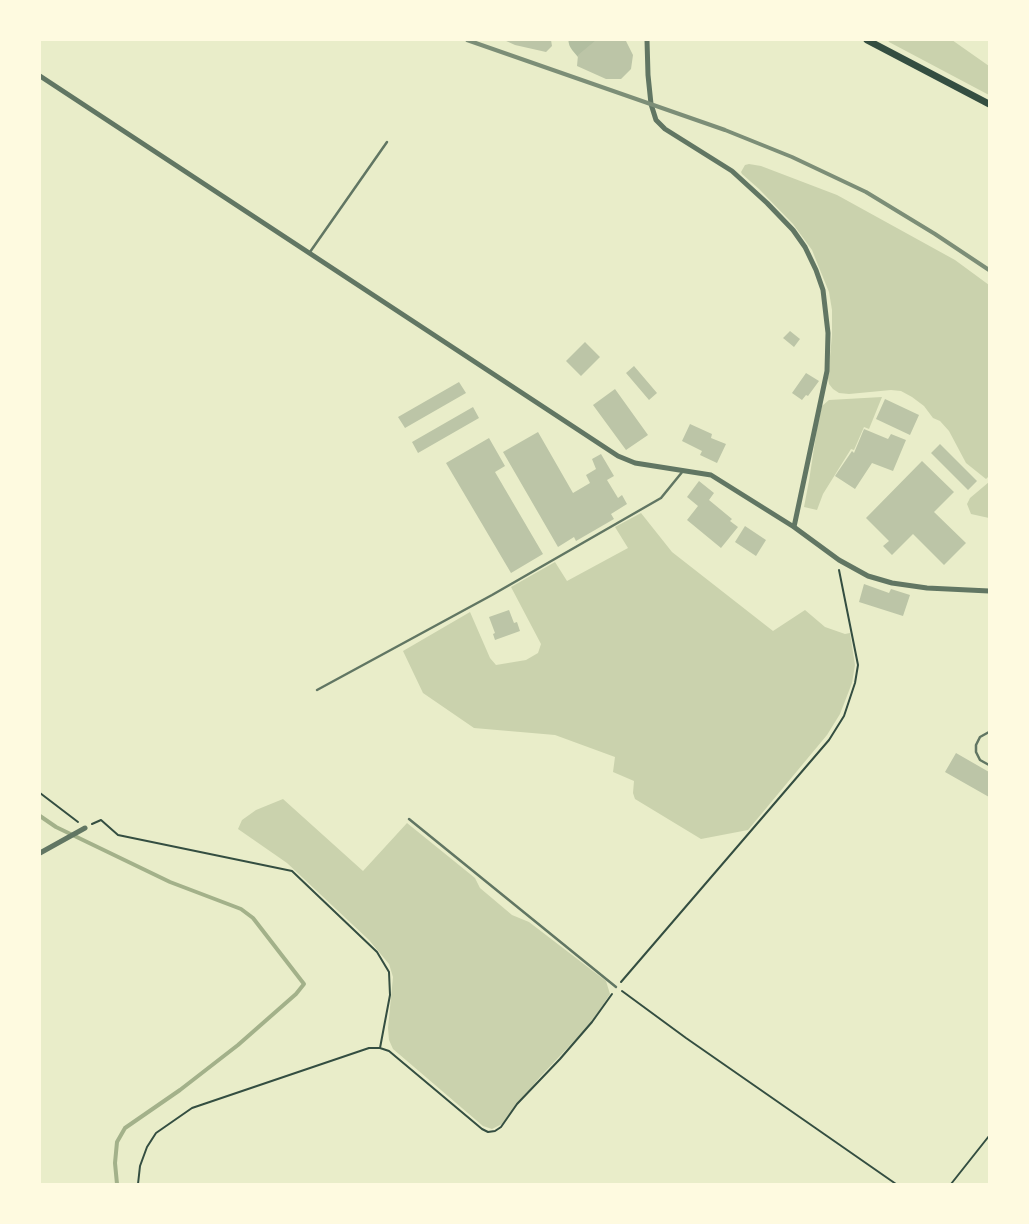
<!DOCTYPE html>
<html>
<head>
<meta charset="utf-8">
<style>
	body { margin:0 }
	#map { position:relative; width:1029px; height:1224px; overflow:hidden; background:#e9edc9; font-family:"Asap Condensed",sans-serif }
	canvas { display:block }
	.frame { position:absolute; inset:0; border:41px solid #fefae0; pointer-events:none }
</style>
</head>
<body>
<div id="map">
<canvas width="1029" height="1224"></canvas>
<div class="frame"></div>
</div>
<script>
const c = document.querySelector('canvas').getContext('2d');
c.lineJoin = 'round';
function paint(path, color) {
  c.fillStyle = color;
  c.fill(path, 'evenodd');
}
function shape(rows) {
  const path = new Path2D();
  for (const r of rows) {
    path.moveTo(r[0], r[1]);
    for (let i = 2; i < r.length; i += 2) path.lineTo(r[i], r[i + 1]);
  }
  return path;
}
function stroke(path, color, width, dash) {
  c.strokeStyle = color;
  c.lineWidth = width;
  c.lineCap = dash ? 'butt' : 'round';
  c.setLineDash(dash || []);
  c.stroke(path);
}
const green = shape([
	[888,40,952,40,989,66,989,95,889,42],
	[749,164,761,166,837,195,955,260,989,285,989,476,986,479,966,463,949,431,940,421,933,418,924,406,912,397,901,391,891,390,849,394,839,393,833,389,829,384,828,378,832,335,832,310,829,292,820,270,812,250,793,224,759,189,742,174,741,172,745,165],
	[882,397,869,429,864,427,854,450,851,449,823,494,817,510,804,507,809,481,817,428,822,406,829,400],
	[989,482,989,518,971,514,967,504,970,498],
	[641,513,672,552,773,631,805,610,825,627,845,634,850,633,855,665,852,683,840,714,827,735,748,830,701,839,635,799,633,793,634,781,613,772,615,757,555,735,474,728,423,693,403,651,470,612,490,658,496,665,526,660,538,653,541,644,511,587,555,562,567,581,628,548,615,527],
	[283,799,363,871,407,823,475,878,480,888,512,915,529,922,606,981,610,994,592,1022,540,1077,502,1124,492,1129,483,1126,393,1049,389,1040,388,1028,393,977,389,964,369,940,287,863,238,829,242,820,256,810]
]);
const stream = shape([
	[40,816,56,827,170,882,241,909,253,918,304,984,296,994,238,1045,180,1090,125,1128,117,1142,115,1163,117,1184]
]);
const taxiway = shape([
	[584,40,589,46]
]);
const building = shape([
	[504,40,551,40,552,46,546,52,515,45],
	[596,40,626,41,633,55,631,69,621,79,606,79,577,66,578,55],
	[790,331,800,339,794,347,783,338],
	[585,342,600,357,581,376,566,361],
	[634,366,657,393,649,400,626,373],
	[806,373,819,381,808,396,806,395,802,400,792,393],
	[459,382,466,393,405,428,398,417],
	[615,389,648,435,626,450,593,405],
	[885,399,919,415,910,435,876,419],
	[473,407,479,418,418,453,412,442],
	[690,424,712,434,711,438,726,444,717,463,700,455,702,451,682,441],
	[864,429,888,439,891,434,906,440,893,471,872,463,855,489,835,476,852,451,854,453],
	[538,432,573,493,590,483,586,475,596,469,592,459,601,454,614,476,607,480,618,498,622,495,627,504,611,514,614,519,576,541,574,537,558,547,503,452],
	[489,438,505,466,495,472,543,554,511,573,446,463],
	[940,444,977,481,968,490,931,453],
	[922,461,954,492,934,512,966,543,944,565,913,534,892,555,883,546,889,541,866,518],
	[699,481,714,493,709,500,732,519,730,521,738,527,721,548,687,520,698,506,687,497],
	[745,526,766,540,756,556,735,542],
	[864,584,889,593,891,589,910,595,903,616,859,602],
	[509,610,514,623,517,622,520,631,495,640,493,634,495,633,489,617],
	[956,753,989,772,989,797,945,772]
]);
const path = shape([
	[40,793,78,822],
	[92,824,101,820,118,835,292,871,377,952,389,972,390,995,380,1048],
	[621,982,829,740,844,716,855,683,858,665,839,570],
	[622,991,686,1038,896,1184],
	[138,1184,140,1166,147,1147,156,1133,192,1108,369,1048,380,1048,389,1051,482,1129,488,1132,495,1131,501,1127,517,1104,560,1059,592,1022,612,994],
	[951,1184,989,1136]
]);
const service = shape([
	[310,252,387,142],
	[317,690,492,595,661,498,683,471],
	[989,732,980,737,976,745,976,752,980,760,989,765],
	[409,819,616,987]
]);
const minor = shape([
	[647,40,648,75,651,104,656,120,665,129,732,171,767,203,793,230,805,247,816,270,823,290,828,333,827,371,794,527],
	[40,76,618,456,635,463,711,475,794,527,839,560,868,576,892,583,927,588,989,591],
	[40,853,85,828]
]);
const secondary = shape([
	[867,40,989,104]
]);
const rail = shape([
	[467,40,725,130,792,157,866,192,935,234,989,270]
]);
paint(green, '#cad2ad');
stroke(stream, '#a3b18a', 4);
stroke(taxiway, '#b2bea0', 31);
paint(building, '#bcc5a7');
stroke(path, '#344e41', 2);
stroke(service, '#617663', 2.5);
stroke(minor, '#617663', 5);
stroke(secondary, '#344e41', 7);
stroke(rail, '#7c8e77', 4);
</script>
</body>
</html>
